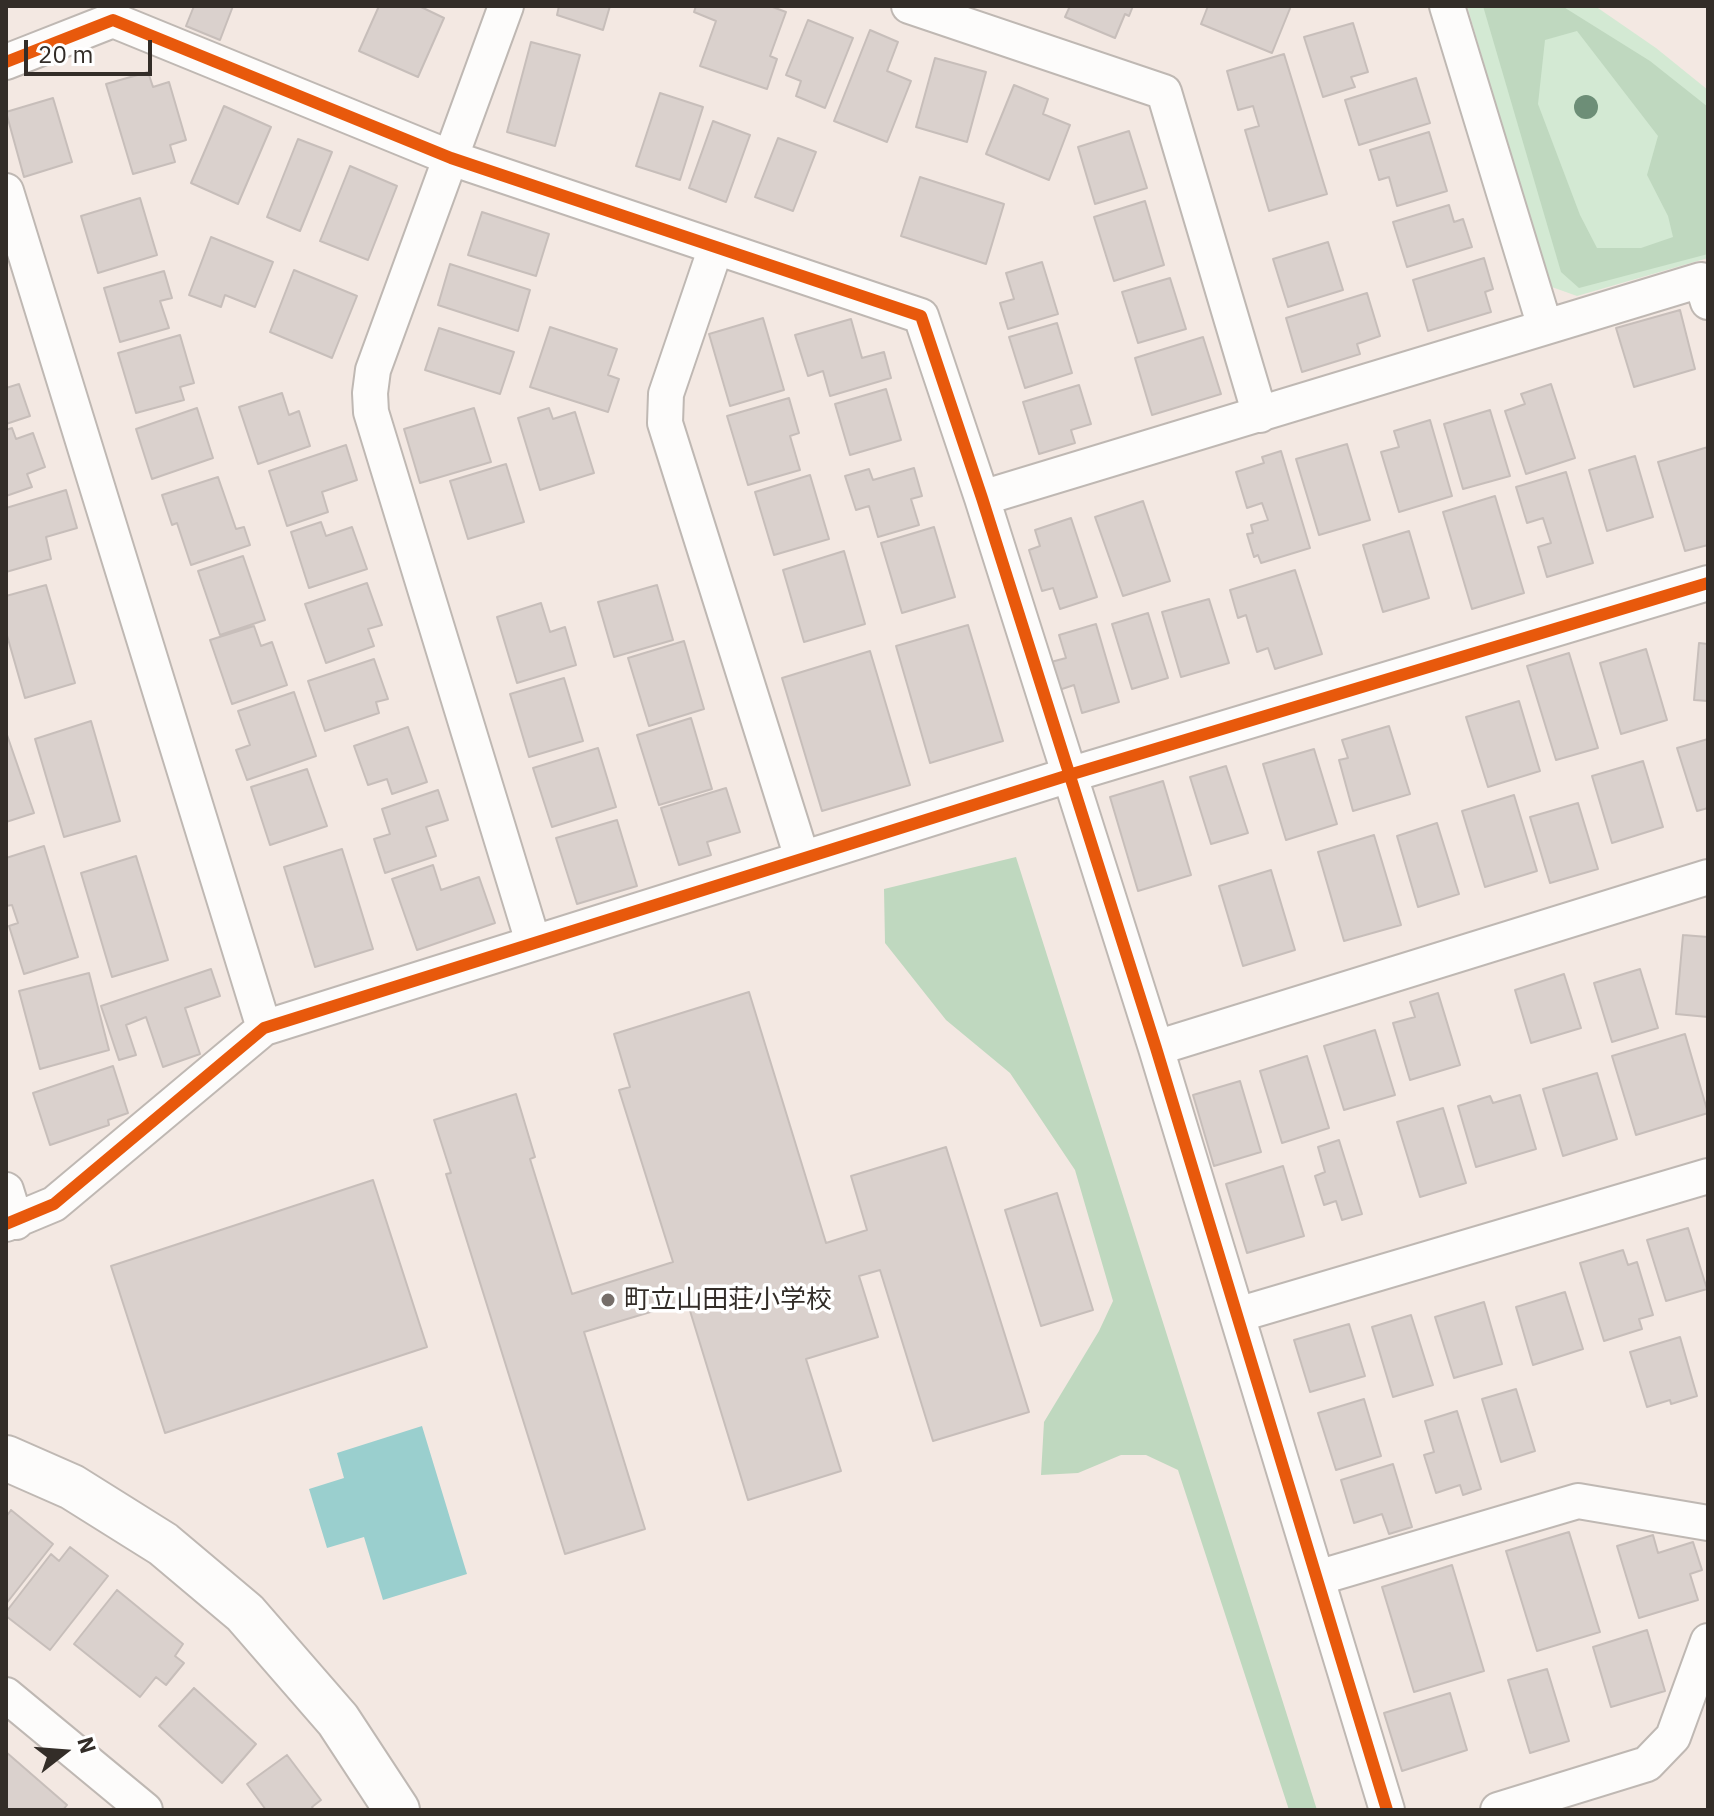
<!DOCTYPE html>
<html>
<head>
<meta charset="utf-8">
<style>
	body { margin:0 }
	#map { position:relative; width:1714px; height:1816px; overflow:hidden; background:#f3e8e2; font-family:"IBM Plex Sans",sans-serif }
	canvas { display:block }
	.frame { position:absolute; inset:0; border:8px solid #332d28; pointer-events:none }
	.north { position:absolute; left:24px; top:1712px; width:80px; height:80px; -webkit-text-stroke:6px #fff; paint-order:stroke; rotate:73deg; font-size:22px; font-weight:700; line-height:32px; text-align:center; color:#332d28 }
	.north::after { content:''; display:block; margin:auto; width:28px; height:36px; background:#332d28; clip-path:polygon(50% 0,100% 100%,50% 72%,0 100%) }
	.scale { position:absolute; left:24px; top:40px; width:128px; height:36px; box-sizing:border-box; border:4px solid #332d28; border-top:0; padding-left:10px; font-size:24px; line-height:28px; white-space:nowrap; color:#332d28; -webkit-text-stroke:6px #fff; paint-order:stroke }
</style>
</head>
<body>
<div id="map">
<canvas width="1714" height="1816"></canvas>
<div class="frame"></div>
<div class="north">N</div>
<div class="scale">20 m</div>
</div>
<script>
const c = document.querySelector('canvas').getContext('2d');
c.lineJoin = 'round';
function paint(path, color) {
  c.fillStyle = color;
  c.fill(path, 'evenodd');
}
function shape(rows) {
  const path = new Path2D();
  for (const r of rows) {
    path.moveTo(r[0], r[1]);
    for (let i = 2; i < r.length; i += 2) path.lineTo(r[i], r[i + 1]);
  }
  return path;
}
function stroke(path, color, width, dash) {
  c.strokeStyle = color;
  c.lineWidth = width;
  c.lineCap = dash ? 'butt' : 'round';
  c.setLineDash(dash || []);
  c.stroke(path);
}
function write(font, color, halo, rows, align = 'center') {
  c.font = font + ' "IBM Plex Sans","Noto Sans JP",sans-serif';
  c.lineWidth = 7;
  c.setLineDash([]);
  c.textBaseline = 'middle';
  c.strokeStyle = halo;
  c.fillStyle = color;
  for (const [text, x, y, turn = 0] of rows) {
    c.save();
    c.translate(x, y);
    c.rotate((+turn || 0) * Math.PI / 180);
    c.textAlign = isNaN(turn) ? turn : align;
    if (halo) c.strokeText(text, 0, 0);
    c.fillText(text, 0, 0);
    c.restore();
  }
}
const green = shape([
	[1467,6,1595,6,1656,48,1708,90,1708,258,1577,296,1549,286]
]);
const forest = shape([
	[1483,6,1562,6,1650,61,1708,107,1708,254,1579,288,1561,272],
	[1577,31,1658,136,1647,175,1668,216,1673,237,1641,248,1597,248,1580,215,1538,104,1545,40],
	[1016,857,1317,1810,1289,1810,1178,1470,1146,1455,1121,1455,1078,1473,1041,1475,1044,1422,1099,1331,1113,1301,1075,1170,1010,1073,946,1020,885,943,884,889]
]);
const water = shape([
	[422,1426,467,1574,383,1600,364,1537,327,1548,309,1489,344,1478,337,1453]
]);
const building = shape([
	[194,6,233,6,220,40,186,26,194,6],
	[379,6,419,6,444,18,418,77,359,51,379,6],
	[559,6,610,6,603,30,557,15,559,6],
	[696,6,770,6,786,12,770,56,777,59,767,89,700,66,716,21,694,12,696,6],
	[1070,6,1133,6,1129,16,1125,14,1115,38,1065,17,1070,6],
	[1208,6,1291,6,1272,53,1201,24,1208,6],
	[808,20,853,38,825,108,796,96,801,81,786,75,808,20],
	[1353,23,1368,72,1351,77,1355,87,1323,97,1304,37,1353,23],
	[870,30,898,42,887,71,911,81,887,142,834,121,870,30],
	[531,42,580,55,555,146,507,132,531,42],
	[1284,54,1327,194,1269,211,1245,130,1259,126,1253,106,1238,110,1227,71,1284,54],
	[935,58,986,72,967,142,916,127,935,58],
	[148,72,153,87,169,82,186,140,170,145,175,162,133,174,106,84,148,72],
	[1416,78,1430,123,1359,145,1345,100,1416,78],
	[1014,85,1048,99,1043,114,1070,125,1049,180,986,154,1014,85],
	[660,93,703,107,680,180,636,166,660,93],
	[53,98,72,162,24,177,6,112,53,98],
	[224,106,271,127,238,204,191,183,224,106],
	[713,121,750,135,726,202,689,188,713,121],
	[1129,131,1147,188,1095,204,1078,147,1129,131],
	[1429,132,1447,191,1397,206,1389,177,1379,180,1370,150,1429,132],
	[778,138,816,152,793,211,755,197,778,138],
	[298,139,332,152,300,231,267,217,298,139],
	[350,166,397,186,368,260,320,241,350,166],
	[920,177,1004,204,986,264,901,236,920,177],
	[140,198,157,255,98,273,81,216,140,198],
	[1145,201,1164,265,1114,281,1094,217,1145,201],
	[1449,205,1454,222,1463,219,1472,247,1407,267,1393,222,1449,205],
	[482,212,549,234,536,276,468,255,482,212],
	[211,237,273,262,255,307,225,295,221,307,189,295,211,237],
	[1328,242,1343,290,1288,307,1273,259,1328,242],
	[1484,258,1493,289,1485,292,1491,312,1428,331,1413,280,1484,258],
	[1042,262,1058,314,1008,329,1000,303,1014,299,1006,273,1042,262],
	[450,264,530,290,518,331,438,305,450,264],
	[294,270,357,296,332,358,270,332,294,270],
	[164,271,172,298,160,301,169,328,120,342,104,288,164,271],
	[1170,278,1186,329,1138,343,1122,292,1170,278],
	[1367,293,1380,336,1357,344,1360,354,1302,372,1286,318,1367,293],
	[1680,310,1695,369,1634,387,1616,328,1680,310],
	[763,318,784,390,730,406,709,334,763,318],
	[851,319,862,358,884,352,891,378,830,396,823,371,808,376,795,335,851,319],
	[1057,323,1072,373,1025,388,1009,337,1057,323],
	[550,327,617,349,608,375,619,379,608,412,530,387,550,327],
	[439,328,514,352,500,394,425,370,439,328],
	[180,335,194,383,180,387,184,400,136,413,118,353,180,335],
	[1203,337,1221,394,1152,415,1135,358,1203,337],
	[19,384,30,416,6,424,6,388,19,384],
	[1551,384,1575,458,1526,474,1505,411,1525,404,1521,394,1551,384],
	[1079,385,1091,424,1071,430,1075,443,1039,454,1023,402,1079,385],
	[886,389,901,440,850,455,835,404,886,389],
	[282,393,289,415,299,411,310,446,258,464,239,407,282,393],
	[789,398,799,433,790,436,800,470,748,485,727,416,789,398],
	[197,408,213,458,152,479,136,429,197,408],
	[474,408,491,462,420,483,404,429,474,408],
	[549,408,553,419,575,412,594,473,540,490,518,418,549,408],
	[1490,410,1510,476,1463,489,1444,424,1490,410],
	[1430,420,1452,496,1399,512,1381,452,1399,447,1394,431,1430,420],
	[12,428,16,439,33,433,45,467,27,474,32,487,6,496,6,430,12,428],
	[1347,444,1370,520,1319,535,1296,459,1347,444],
	[346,445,357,480,322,492,328,512,287,526,269,471,346,445],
	[1708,447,1708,545,1685,551,1658,462,1708,447],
	[1281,451,1310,548,1261,563,1258,555,1254,557,1247,534,1253,533,1251,525,1268,520,1262,503,1247,508,1236,472,1264,463,1262,457,1281,451],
	[1635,456,1653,517,1607,531,1589,470,1635,456],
	[506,464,524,522,468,539,450,481,506,464],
	[914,468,922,496,911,499,919,525,878,537,869,506,856,510,845,476,869,469,873,480,914,468],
	[1566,472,1593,563,1547,577,1538,547,1551,543,1543,518,1527,523,1516,487,1566,472],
	[810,475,829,539,774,555,755,492,810,475],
	[218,477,236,529,244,527,250,545,191,565,177,523,172,525,162,495,218,477],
	[66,490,77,528,46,537,51,559,6,572,6,508,66,490],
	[1495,496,1524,593,1472,609,1443,512,1495,496],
	[1143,501,1170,581,1123,596,1095,517,1143,501],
	[1071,518,1097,597,1060,609,1053,588,1042,591,1029,550,1040,546,1035,530,1071,518],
	[321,522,326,536,352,527,367,569,309,588,291,532,321,522],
	[934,527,955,597,902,613,881,543,934,527],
	[1409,531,1429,598,1383,612,1363,545,1409,531],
	[844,551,865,624,804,642,783,570,844,551],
	[243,556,265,620,220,635,198,571,243,556],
	[1295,570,1322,654,1275,669,1268,648,1257,652,1246,615,1238,618,1230,590,1295,570],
	[367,583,382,625,368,629,374,646,326,663,305,604,367,583],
	[46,585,75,683,25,698,6,632,6,596,46,585],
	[657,585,673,640,614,657,598,602,657,585],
	[1209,599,1229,663,1181,677,1162,612,1209,599],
	[541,603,550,632,565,627,576,665,517,683,497,617,541,603],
	[1148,613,1168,678,1132,689,1112,624,1148,613],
	[1096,624,1119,702,1082,713,1074,685,1059,690,1051,662,1066,658,1059,635,1096,624],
	[968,625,1003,741,930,763,896,646,968,625],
	[254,626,261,646,272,642,287,685,232,704,210,640,254,626],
	[684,641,704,709,649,726,628,658,684,641],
	[1699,643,1708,644,1708,701,1694,700,1699,643],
	[1646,649,1667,720,1621,734,1600,663,1646,649],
	[870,651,910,785,822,811,782,678,870,651],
	[1569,653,1598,748,1556,760,1527,666,1569,653],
	[374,659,388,699,376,702,379,713,325,731,308,681,374,659],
	[564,678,583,741,529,757,510,694,564,678],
	[294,692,316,756,247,780,236,750,250,745,238,711,294,692],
	[1519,701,1540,771,1488,787,1466,717,1519,701],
	[691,718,712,789,659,805,637,735,691,718],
	[91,721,120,821,64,837,35,739,91,721],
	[1389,726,1410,794,1353,811,1339,760,1348,758,1342,740,1389,726],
	[408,727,427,782,392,794,387,779,368,785,354,746,408,727],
	[6,732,34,813,6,822,6,732],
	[1708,739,1708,808,1697,811,1677,748,1708,739],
	[598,748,616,807,552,827,533,768,598,748],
	[1314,749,1337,824,1286,840,1263,764,1314,749],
	[1643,761,1663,827,1612,843,1592,776,1643,761],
	[1226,766,1248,833,1211,844,1190,777,1226,766],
	[307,769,327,826,270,845,251,787,307,769],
	[1163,781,1191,875,1138,891,1110,797,1163,781],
	[726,788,740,832,707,842,711,855,679,865,661,808,726,788],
	[438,790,448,820,426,827,436,856,385,873,374,839,390,834,382,809,438,790],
	[1514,795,1537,871,1485,887,1462,811,1514,795],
	[1578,803,1598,869,1550,883,1530,817,1578,803],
	[617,820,637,886,577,904,556,838,617,820],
	[1437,823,1459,894,1418,907,1397,836,1437,823],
	[1374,835,1401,925,1344,941,1318,852,1374,835],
	[44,846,78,957,24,974,9,926,18,923,12,905,6,906,6,858,44,846],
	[342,849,373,949,315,967,284,867,342,849],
	[136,856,168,960,112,977,81,873,136,856],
	[433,865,441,890,479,877,495,923,417,950,392,879,433,865],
	[1271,870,1295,950,1243,966,1219,886,1271,870],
	[1683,935,1708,937,1708,1017,1676,1014,1683,935],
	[211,969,220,996,185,1008,200,1054,163,1067,146,1017,126,1025,136,1055,119,1060,101,1006,211,969],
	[1640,969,1658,1028,1612,1042,1594,983,1640,969],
	[89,973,109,1050,40,1069,19,991,89,973],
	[1564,974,1581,1028,1531,1043,1515,990,1564,974],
	[749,992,826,1243,867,1230,851,1176,946,1147,1029,1412,933,1441,880,1270,859,1276,878,1337,806,1359,841,1471,748,1500,687,1301,584,1332,645,1529,565,1554,446,1174,451,1173,434,1120,516,1094,535,1157,530,1159,572,1294,673,1262,619,1090,630,1087,614,1034,749,992],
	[1438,993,1460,1065,1410,1080,1393,1023,1415,1017,1410,1002,1438,993],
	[1375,1030,1395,1095,1344,1110,1324,1046,1375,1030],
	[1685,1034,1708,1113,1636,1135,1612,1056,1685,1034],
	[1307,1056,1329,1128,1282,1143,1260,1071,1307,1056],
	[113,1066,128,1113,108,1120,109,1125,50,1145,33,1093,113,1066],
	[1597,1073,1617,1139,1563,1156,1543,1089,1597,1073],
	[1240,1081,1261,1152,1214,1166,1193,1095,1240,1081],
	[1520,1095,1536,1149,1476,1167,1458,1106,1490,1096,1493,1103,1520,1095],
	[1443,1108,1466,1183,1420,1197,1397,1122,1443,1108],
	[1339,1140,1362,1214,1342,1220,1336,1201,1324,1205,1315,1176,1325,1172,1318,1147,1339,1140],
	[1283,1166,1304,1236,1247,1253,1226,1184,1283,1166],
	[373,1180,427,1347,165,1433,111,1266,373,1180],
	[1057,1193,1093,1310,1041,1326,1005,1210,1057,1193],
	[1688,1228,1707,1289,1666,1301,1647,1240,1688,1228],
	[1623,1250,1628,1265,1637,1262,1653,1315,1639,1319,1642,1329,1604,1341,1580,1263,1623,1250],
	[1565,1292,1583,1349,1533,1365,1516,1307,1565,1292],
	[1484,1302,1502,1364,1454,1378,1435,1317,1484,1302],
	[1411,1315,1433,1385,1393,1397,1372,1327,1411,1315],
	[1349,1324,1365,1376,1310,1392,1294,1340,1349,1324],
	[1680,1337,1697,1396,1671,1404,1670,1400,1647,1407,1630,1352,1680,1337],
	[1516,1389,1535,1451,1501,1462,1482,1399,1516,1389],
	[1364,1399,1381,1456,1336,1470,1318,1413,1364,1399],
	[1457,1411,1481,1489,1463,1495,1460,1485,1436,1493,1424,1455,1434,1452,1425,1421,1457,1411],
	[1393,1464,1412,1527,1389,1534,1382,1514,1354,1523,1341,1480,1393,1464],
	[11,1510,53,1544,6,1604,6,1517,11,1510],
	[1569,1532,1600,1632,1537,1651,1506,1551,1569,1532],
	[1653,1535,1658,1553,1693,1542,1702,1570,1690,1574,1698,1600,1639,1618,1617,1546,1653,1535],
	[70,1547,108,1576,50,1650,6,1616,6,1612,51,1554,59,1561,70,1547],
	[1452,1565,1484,1671,1414,1692,1382,1587,1452,1565],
	[117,1590,183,1644,175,1656,184,1663,166,1685,156,1677,140,1697,74,1644,117,1590],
	[1647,1630,1665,1691,1611,1707,1593,1647,1647,1630],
	[1547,1669,1569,1741,1530,1753,1508,1680,1547,1669],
	[194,1688,256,1744,222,1783,159,1726,194,1688],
	[1450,1693,1467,1750,1402,1771,1384,1713,1450,1693],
	[6,1752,67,1805,63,1810,6,1810,6,1752],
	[287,1755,321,1800,312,1807,314,1810,266,1810,247,1784,287,1755]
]);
const street = shape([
	[506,6,373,370,370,393,371,412,533,942],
	[909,6,1164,92,1260,415],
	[1447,6,1545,327],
	[6,62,113,20,451,158,921,316,982,498,1156,1048,1387,1810],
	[6,191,264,1028],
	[716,247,666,394,665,423,802,858],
	[982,498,1701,280,1708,302],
	[1156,1048,1708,877],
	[6,1190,16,1222],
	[6,1224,54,1204,264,1028,1069,775,1708,583],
	[1237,1315,1708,1176],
	[1317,1578,1578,1501,1708,1523],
	[6,1695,145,1810],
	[1498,1810,1647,1764,1673,1737,1708,1641]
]);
const secondary = shape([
	[6,1458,72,1487,163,1544,245,1613,338,1720,397,1810]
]);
const cycleway = shape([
	[6,62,113,20,451,158,921,316,982,498,1156,1048,1387,1810],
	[6,1224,54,1204,264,1028,1069,775,1708,583]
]);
const trees = [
	[1586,107]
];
const markers = [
	[608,1300,8,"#766e69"]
];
const poiNames = [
	["町立山田荘小学校",624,1300]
];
paint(green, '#d3e9d3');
paint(forest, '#bfd8bf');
paint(water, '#9acfce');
paint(building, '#dad1cd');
stroke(building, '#c7beba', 2);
stroke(street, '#bfb8b3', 38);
stroke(secondary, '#bfb8b3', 48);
stroke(street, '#fdfcfb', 34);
stroke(secondary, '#fdfcfb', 44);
stroke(cycleway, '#e8590c', 12);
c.fillStyle = '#6d8e77';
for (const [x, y] of trees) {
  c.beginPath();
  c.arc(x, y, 12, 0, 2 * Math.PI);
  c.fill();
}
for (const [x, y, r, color] of markers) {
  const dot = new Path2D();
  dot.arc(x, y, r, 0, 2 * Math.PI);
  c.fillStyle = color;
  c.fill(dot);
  stroke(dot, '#fff', 3);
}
write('26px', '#332d28', '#fff', poiNames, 'left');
</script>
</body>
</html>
